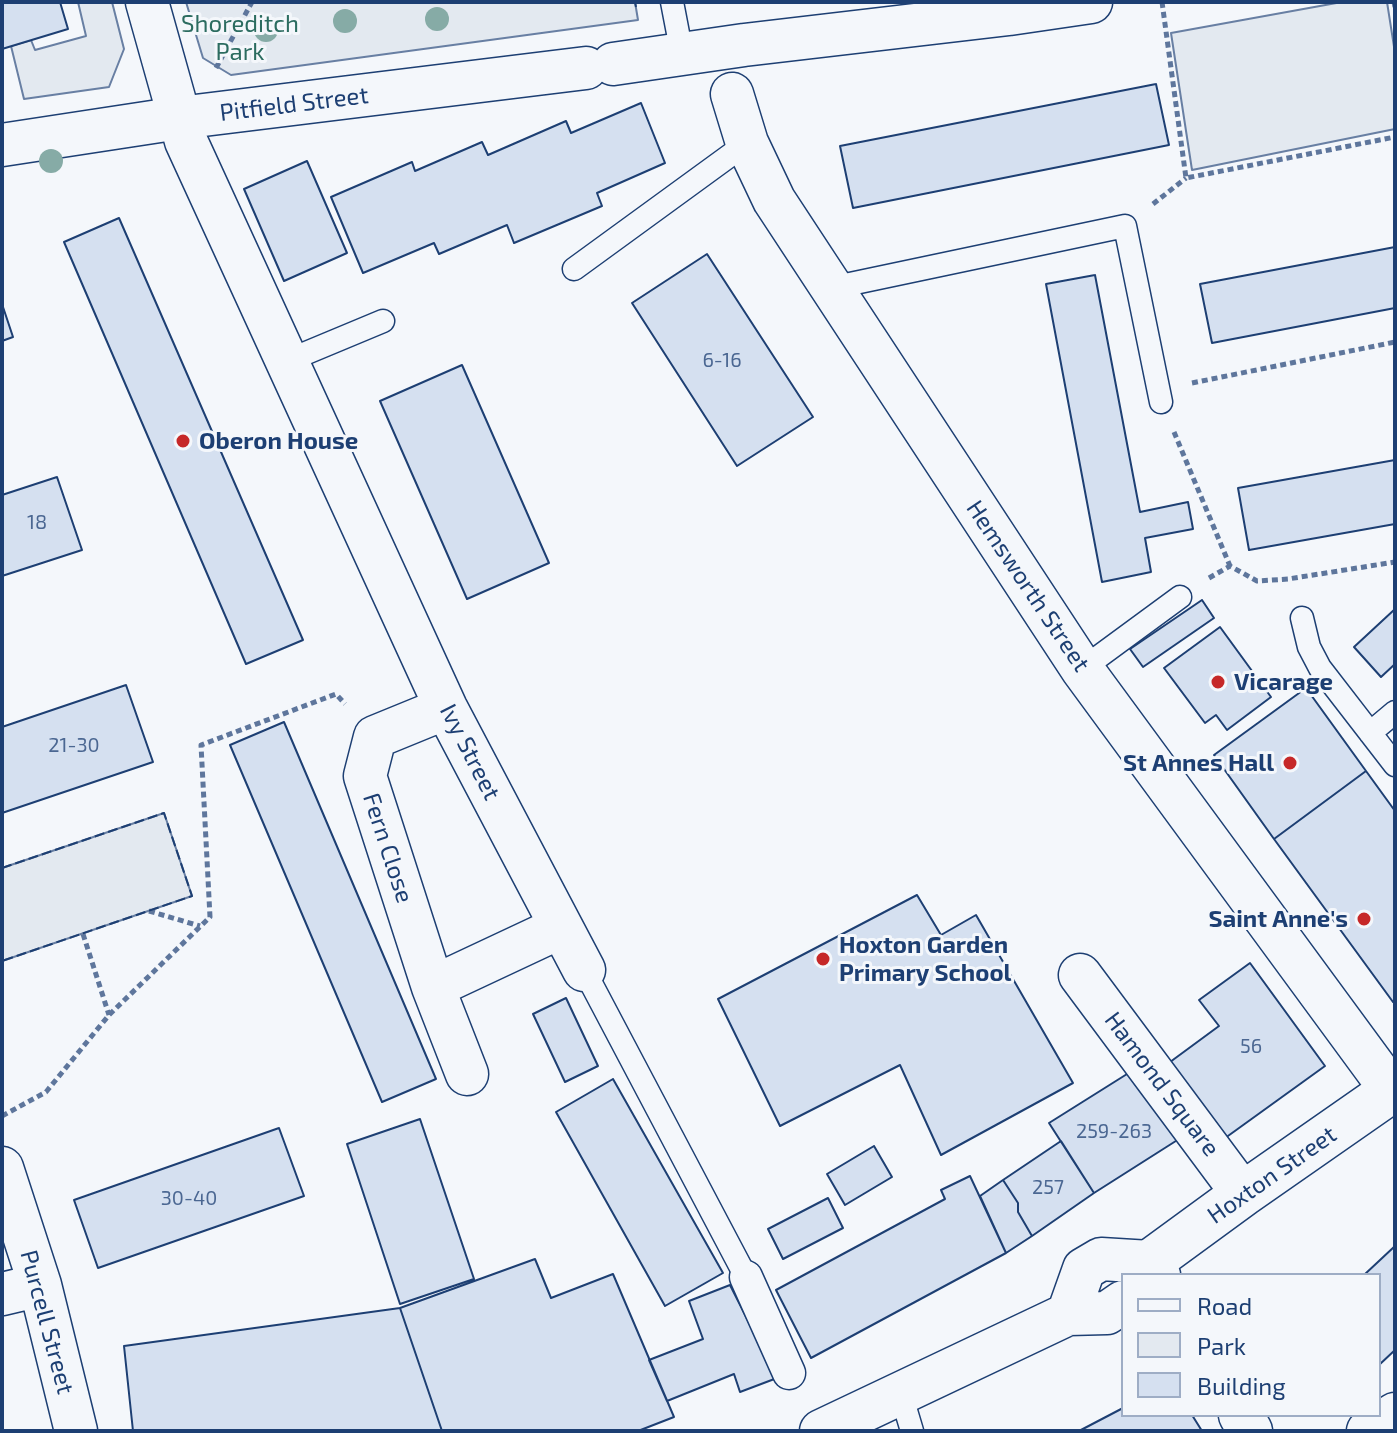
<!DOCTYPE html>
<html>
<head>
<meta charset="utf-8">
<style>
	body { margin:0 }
	#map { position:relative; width:1397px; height:1433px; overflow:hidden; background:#f4f7fb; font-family:"Exo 2",sans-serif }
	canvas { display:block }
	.frame { position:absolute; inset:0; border:4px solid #1d3f73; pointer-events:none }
	.legend { position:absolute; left:1121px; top:1273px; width:260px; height:144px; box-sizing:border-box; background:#f4f7fb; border:2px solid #9eadc5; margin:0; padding:10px 14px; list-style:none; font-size:24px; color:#1d3f73 }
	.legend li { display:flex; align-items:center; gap:16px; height:40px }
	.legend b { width:40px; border:2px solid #9eadc5 }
</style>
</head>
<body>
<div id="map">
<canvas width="1397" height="1433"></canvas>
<div class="frame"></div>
<ul class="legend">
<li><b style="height:10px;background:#f4f7fb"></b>Road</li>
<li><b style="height:22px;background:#e3e9f0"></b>Park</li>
<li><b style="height:22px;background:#d5e0f0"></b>Building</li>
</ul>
</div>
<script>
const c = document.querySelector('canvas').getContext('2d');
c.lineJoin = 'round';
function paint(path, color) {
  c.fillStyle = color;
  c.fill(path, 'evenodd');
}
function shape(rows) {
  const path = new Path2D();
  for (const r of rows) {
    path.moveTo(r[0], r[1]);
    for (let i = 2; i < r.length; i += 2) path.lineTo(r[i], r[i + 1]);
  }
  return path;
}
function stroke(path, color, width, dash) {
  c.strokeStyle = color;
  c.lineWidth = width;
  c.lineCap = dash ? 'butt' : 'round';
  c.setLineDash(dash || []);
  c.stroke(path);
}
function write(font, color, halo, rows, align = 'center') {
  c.font = font + ' "Exo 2",sans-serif';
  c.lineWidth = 6;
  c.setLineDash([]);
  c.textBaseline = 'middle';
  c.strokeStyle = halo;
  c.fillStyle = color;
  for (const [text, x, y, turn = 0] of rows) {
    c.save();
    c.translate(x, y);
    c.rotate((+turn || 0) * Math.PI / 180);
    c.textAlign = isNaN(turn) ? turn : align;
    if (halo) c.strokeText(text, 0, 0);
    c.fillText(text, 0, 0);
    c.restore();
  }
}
const green = shape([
	[78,2,112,2,124,49,109,87,24,99,11,46,31,40,35,50,86,36,78,2],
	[186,2,635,2,638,20,231,75,203,58,186,2],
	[1342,2,1387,2,1395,53,1395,129,1192,170,1171,33,1342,2],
	[164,813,192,896,2,961,2,868,164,813]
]);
const building = shape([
	[2,2,60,2,68,29,2,49,2,2],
	[1156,84,1169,145,853,208,840,146,1156,84],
	[641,103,665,163,597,193,602,206,514,243,507,225,439,254,434,243,363,273,331,197,412,162,415,171,482,142,488,155,566,121,571,133,641,103],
	[307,161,347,253,284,281,244,189,307,161],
	[119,218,303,640,246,664,64,242,119,218],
	[1395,247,1395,308,1212,343,1200,284,1395,247],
	[707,254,813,417,737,466,632,303,707,254],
	[1095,275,1140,512,1188,502,1193,529,1145,538,1151,572,1102,582,1046,284,1095,275],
	[2,304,13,337,2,341,2,304],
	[462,365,549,563,467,599,380,401,462,365],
	[1395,460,1395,524,1249,550,1238,488,1395,460],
	[57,477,82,550,2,576,2,495,57,477],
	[1202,600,1214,618,1143,667,1130,649,1202,600],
	[1395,609,1395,664,1381,677,1354,647,1395,609],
	[1220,627,1271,697,1227,730,1216,715,1205,723,1164,668,1220,627],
	[126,685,153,762,2,813,2,727,126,685],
	[1306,688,1366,771,1274,839,1214,755,1306,688],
	[284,722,436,1079,382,1102,230,745,284,722],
	[1366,771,1395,811,1395,1000,1393,1002,1274,839,1366,771],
	[917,895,941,935,976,915,1073,1083,941,1155,900,1065,780,1126,718,999,917,895],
	[1250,963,1325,1066,1221,1141,1166,1065,1219,1026,1199,1000,1250,963],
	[566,998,598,1066,565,1082,533,1014,566,998],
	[1135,1069,1179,1139,1094,1193,1049,1123,1135,1069],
	[613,1079,723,1273,665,1306,556,1112,613,1079],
	[420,1119,474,1279,400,1304,347,1144,420,1119],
	[279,1128,304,1196,98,1268,74,1200,279,1128],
	[1061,1141,1094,1193,1032,1236,1018,1212,1018,1203,1003,1180,1061,1141],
	[874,1146,892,1177,845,1205,827,1174,874,1146],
	[970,1176,1006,1253,811,1358,776,1290,945,1199,941,1190,970,1176],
	[1003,1180,1018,1203,1018,1212,1032,1236,1006,1253,980,1196,1003,1180],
	[828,1198,843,1228,783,1259,768,1229,828,1198],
	[1395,1246,1395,1350,1379,1365,1379,1275,1364,1275,1395,1246],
	[535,1259,551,1298,613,1274,674,1417,638,1431,442,1431,400,1308,535,1259],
	[730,1285,777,1378,740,1392,734,1374,667,1401,649,1360,703,1339,689,1301,730,1285],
	[400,1308,442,1431,133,1431,124,1346,400,1308],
	[1123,1408,1123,1415,1192,1415,1202,1431,1079,1431,1123,1408]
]);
const path = shape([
	[1162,2,1186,178,1395,137],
	[1394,2,1395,7],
	[216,68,252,2],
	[1153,204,1186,178],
	[1192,383,1395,342],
	[1174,432,1230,566],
	[1209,578,1230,566,1257,581,1288,579,1395,562],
	[149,911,200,926],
	[83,934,109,1015],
	[2,1116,46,1092,109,1015,210,917,201,745,336,694,345,704]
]);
const service = shape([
	[672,2,682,54],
	[574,269,747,143],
	[831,288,1125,226,1161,402],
	[287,361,383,321],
	[1302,618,1309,647,1320,668,1395,765],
	[1082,669,1180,597],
	[1370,733,1395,712],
	[584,970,746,1277],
	[901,1394,912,1431]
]);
const pedestrian = shape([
	[746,1277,789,1373]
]);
const minor = shape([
	[147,2,186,141,446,708,584,970],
	[613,64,744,45,1009,14,1091,2],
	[732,94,747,143,774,200,1082,669,1392,1091],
	[2,145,179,118,586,68],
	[446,708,375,737,365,776,433,987,467,1074],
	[1080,975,1243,1194],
	[433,987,561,927],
	[2,1168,40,1285,76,1431],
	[2,1294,40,1285],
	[1068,1314,1084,1269,1101,1259,1150,1262],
	[821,1431,1068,1314,1107,1313,1123,1302],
	[1368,1431,1395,1414]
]);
const tertiary = shape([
	[1158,1275,1150,1262,1243,1194,1395,1088],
	[1241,1415,1250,1431]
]);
const fence = shape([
	[635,2,636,7],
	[2,868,164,813,192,896,2,961]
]);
const trees = [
	[437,19],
	[345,21],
	[266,30],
	[51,161]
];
const markers = [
	[183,441,8,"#c62828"],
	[1218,682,8,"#c62828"],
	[1290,763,8,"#c62828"],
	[1364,919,8,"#c62828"],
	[823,959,8,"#c62828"]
];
const numberNames = [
	["6-16",722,360],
	["18",37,522],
	["21-30",74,745],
	["56",1251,1046],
	["259-263",1114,1131],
	["257",1048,1187],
	["30-40",189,1198]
];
const parkNames = [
	["Shoreditch",240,24],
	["Park",240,52]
];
const streetNames = [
	["Pitfield Street",294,104,-7],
	["Hemsworth Street",1028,586,56],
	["Ivy Street",470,752,63],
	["Fern Close",388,848,72],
	["Hamond Square",1162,1084,53],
	["Hoxton Street",1272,1175,-35],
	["Purcell Street",47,1322,75]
];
const poiNames = [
	["Oberon House",199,441],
	["Vicarage",1234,682],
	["St Annes Hall",1274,763,"right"],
	["Saint Anne's",1348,919,"right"],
	["Hoxton Garden",839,945],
	["Primary School",839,973]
];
paint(green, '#e3e9f0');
stroke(green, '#687fa3', 2);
paint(building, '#d5e0f0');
stroke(building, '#1d3f73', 2);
stroke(service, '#1d3f73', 25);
stroke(pedestrian, '#1d3f73', 35);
stroke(minor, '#1d3f73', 45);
stroke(tertiary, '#1d3f73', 47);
stroke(path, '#5e769c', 5, [6, 4]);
stroke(service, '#f4f7fb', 22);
stroke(pedestrian, '#f4f7fb', 32);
stroke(minor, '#f4f7fb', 42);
stroke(tertiary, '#f4f7fb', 44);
stroke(fence, '#1d3f73', 2, [10, 4]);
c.fillStyle = '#86aba6';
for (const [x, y] of trees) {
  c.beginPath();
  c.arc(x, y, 12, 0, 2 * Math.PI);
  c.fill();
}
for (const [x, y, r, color] of markers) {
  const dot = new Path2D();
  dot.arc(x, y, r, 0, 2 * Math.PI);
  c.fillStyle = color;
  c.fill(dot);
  stroke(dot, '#f4f7fb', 3);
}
write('20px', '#4b6792', null, numberNames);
write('24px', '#2c6c60', '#f4f7fb', parkNames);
write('24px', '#1d3f73', '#f4f7fb', streetNames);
write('bold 24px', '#1d3f73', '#f4f7fb', poiNames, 'left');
</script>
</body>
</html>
